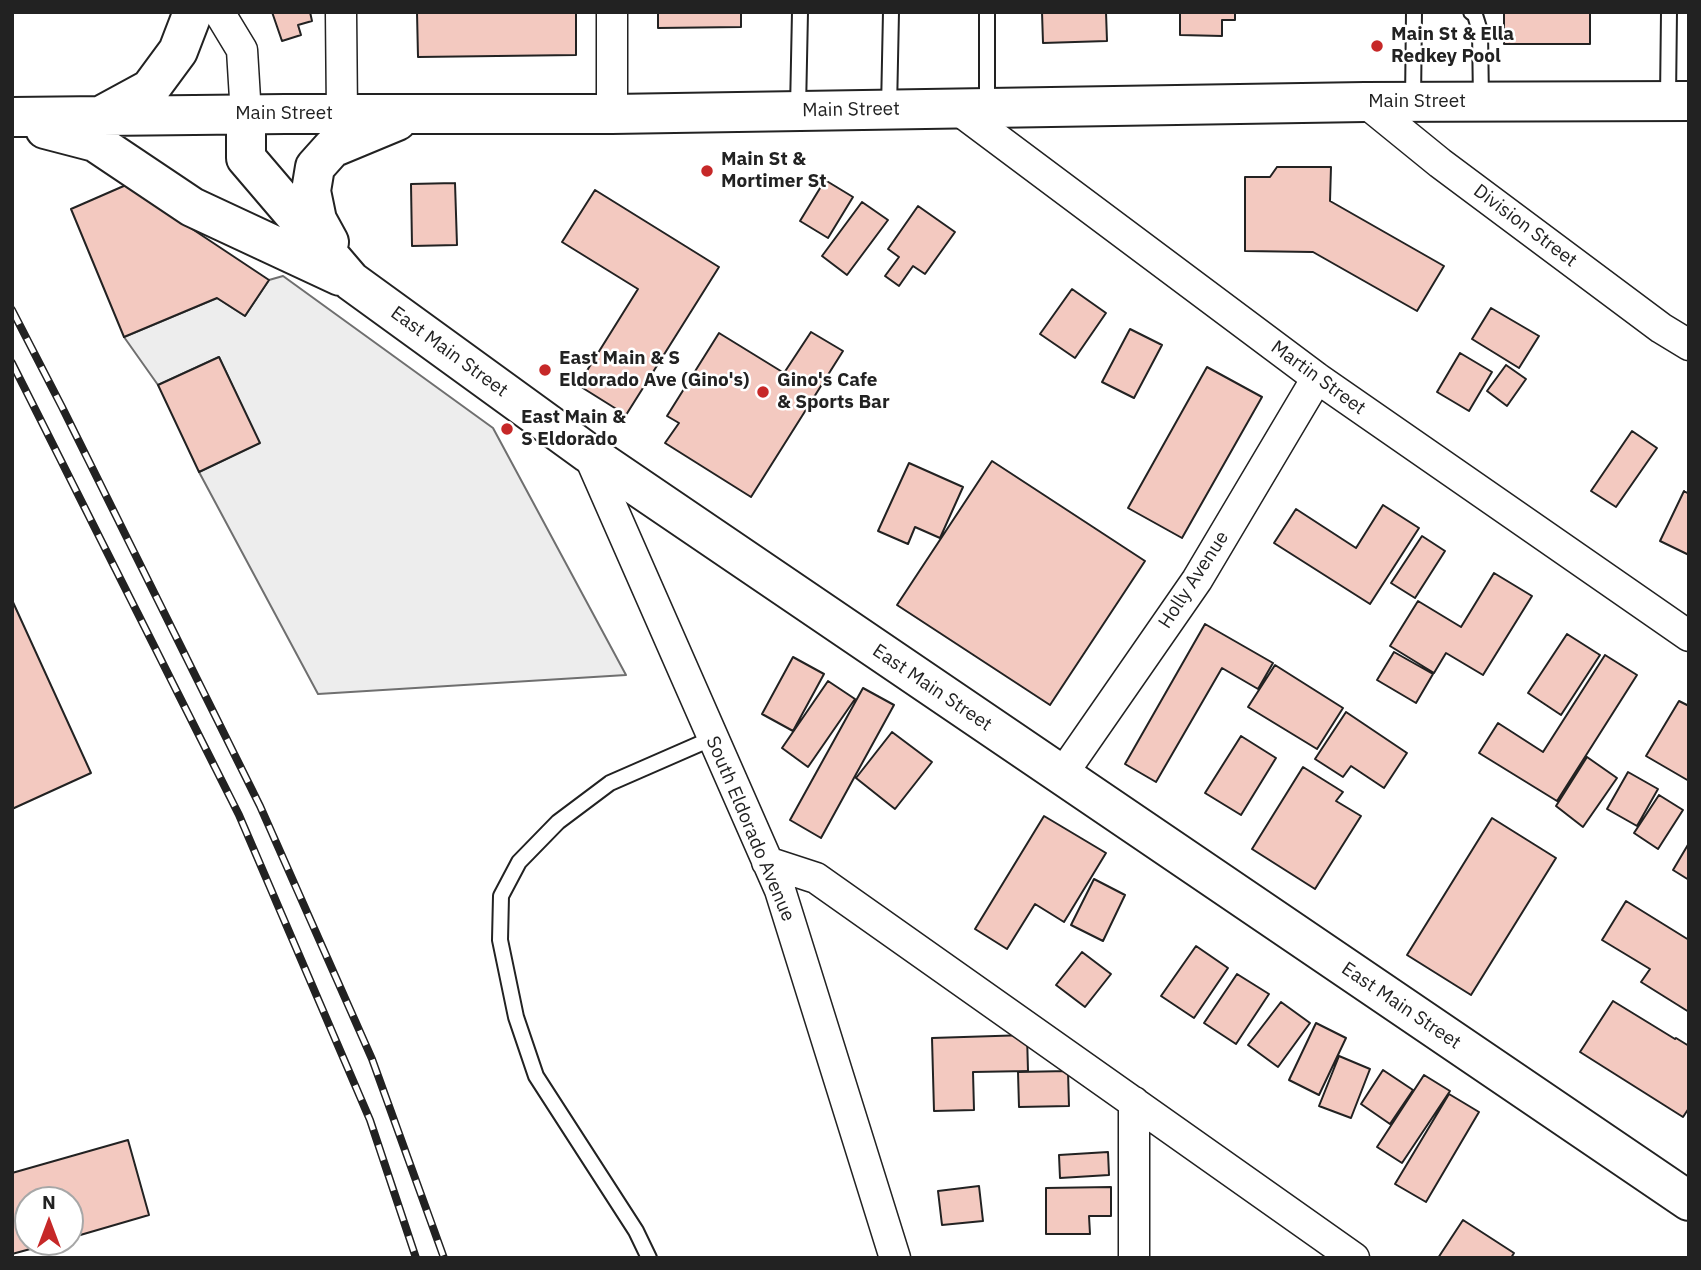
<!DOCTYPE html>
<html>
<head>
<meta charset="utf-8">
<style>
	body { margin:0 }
	#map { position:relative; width:1701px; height:1270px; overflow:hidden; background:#fff; font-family:"IBM Plex Sans",sans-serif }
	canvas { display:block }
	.frame { position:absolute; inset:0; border:14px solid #222; pointer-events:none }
	.north { position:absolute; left:14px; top:1186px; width:70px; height:70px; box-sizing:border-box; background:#fff; border:2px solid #a7a7a7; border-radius:50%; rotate:0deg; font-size:19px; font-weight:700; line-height:28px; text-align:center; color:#222 }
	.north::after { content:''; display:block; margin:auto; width:24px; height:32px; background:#c62828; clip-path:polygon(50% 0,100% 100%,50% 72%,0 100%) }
</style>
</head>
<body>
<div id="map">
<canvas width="1701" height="1270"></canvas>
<div class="frame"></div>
<div class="north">N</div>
</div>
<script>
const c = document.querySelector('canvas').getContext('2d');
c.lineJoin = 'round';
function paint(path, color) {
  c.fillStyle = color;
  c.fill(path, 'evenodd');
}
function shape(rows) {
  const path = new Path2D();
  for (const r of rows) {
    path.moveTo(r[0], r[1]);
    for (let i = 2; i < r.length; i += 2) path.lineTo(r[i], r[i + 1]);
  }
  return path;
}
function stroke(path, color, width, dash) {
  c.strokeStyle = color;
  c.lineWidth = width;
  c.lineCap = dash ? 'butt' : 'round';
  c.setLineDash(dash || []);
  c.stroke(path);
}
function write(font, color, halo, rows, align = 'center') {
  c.font = font + ' "IBM Plex Sans",sans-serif';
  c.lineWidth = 5;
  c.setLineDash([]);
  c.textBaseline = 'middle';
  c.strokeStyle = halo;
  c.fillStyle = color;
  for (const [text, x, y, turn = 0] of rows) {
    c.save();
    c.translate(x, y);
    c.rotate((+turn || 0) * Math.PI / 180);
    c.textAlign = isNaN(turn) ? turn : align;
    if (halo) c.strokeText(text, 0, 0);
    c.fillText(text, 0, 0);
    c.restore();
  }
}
const parking = shape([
	[283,276,493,428,626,675,318,694,199,472,259,443,219,357,158,385,124,337,217,298,245,316,269,280,283,276]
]);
const building = shape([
	[272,12,310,12,312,21,298,25,301,35,282,41,272,12],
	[417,12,576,12,576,55,418,57,417,12],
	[658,12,741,12,741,27,658,28,658,12],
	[1042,12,1106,12,1107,41,1043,43,1042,12],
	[1180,12,1235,12,1235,20,1222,20,1222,36,1180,35,1180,12],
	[1504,12,1590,12,1590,44,1504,44,1504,12],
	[1277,167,1331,167,1330,201,1444,266,1417,311,1313,252,1245,251,1245,177,1270,177,1277,167],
	[825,180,853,197,828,238,800,221,825,180],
	[455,183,457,245,412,246,411,184,455,183],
	[126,185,269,280,245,316,217,298,124,337,71,209,126,185],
	[595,190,719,267,626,415,578,385,638,289,562,242,595,190],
	[862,202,888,220,847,275,822,256,862,202],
	[918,206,955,232,925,274,913,266,899,286,885,276,899,257,888,249,918,206],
	[1072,289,1106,313,1075,358,1040,334,1072,289],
	[1491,308,1539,336,1519,368,1472,339,1491,308],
	[1130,329,1162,345,1134,398,1102,382,1130,329],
	[811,332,843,351,751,497,665,443,679,423,667,416,719,333,784,373,811,332],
	[1460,353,1492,372,1469,411,1437,392,1460,353],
	[219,357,260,443,199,472,158,385,219,357],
	[1506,365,1526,379,1507,406,1487,391,1506,365],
	[1207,367,1262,397,1182,538,1128,508,1207,367],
	[1632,431,1657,448,1616,507,1591,491,1632,431],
	[992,461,1145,561,1050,705,897,605,992,461],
	[909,463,963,487,940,538,915,527,908,544,878,531,909,463],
	[1684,491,1689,494,1689,555,1660,541,1684,491],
	[1383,505,1419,528,1370,604,1274,543,1296,509,1356,548,1383,505],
	[1422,536,1445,551,1415,598,1391,583,1422,536],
	[1494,573,1532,596,1483,675,1446,653,1434,673,1390,646,1418,601,1461,627,1494,573],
	[12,600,91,773,12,809,12,600],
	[1205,624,1273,663,1258,689,1222,668,1156,782,1125,764,1205,624],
	[1567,634,1600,655,1561,715,1528,693,1567,634],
	[1394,652,1433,674,1416,703,1377,680,1394,652],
	[1605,655,1637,675,1557,801,1479,753,1498,723,1543,752,1605,655],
	[793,657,824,674,793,731,762,714,793,657],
	[1275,665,1343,708,1317,749,1248,707,1275,665],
	[828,681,855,699,808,767,782,748,828,681],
	[863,688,894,705,821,838,790,820,863,688],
	[1679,701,1689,706,1689,781,1646,756,1679,701],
	[1346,712,1407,753,1384,788,1351,766,1343,777,1315,759,1346,712],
	[892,732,932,762,895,809,856,778,892,732],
	[1241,736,1276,758,1241,815,1205,793,1241,736],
	[1587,757,1617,778,1583,827,1556,806,1587,757],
	[1303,767,1343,792,1336,801,1361,816,1315,889,1252,849,1303,767],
	[1628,772,1658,789,1637,826,1607,809,1628,772],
	[1659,795,1683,810,1658,849,1634,833,1659,795],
	[1044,816,1106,853,1064,922,1035,904,1007,949,975,929,1044,816],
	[1492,818,1556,858,1471,995,1407,955,1492,818],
	[1689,843,1689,880,1673,870,1689,843],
	[1094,879,1125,895,1103,941,1071,925,1094,879],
	[1626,901,1689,940,1689,1012,1641,982,1650,969,1602,940,1626,901],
	[1196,946,1228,968,1194,1018,1161,996,1196,946],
	[1082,952,1111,974,1085,1007,1056,985,1082,952],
	[1237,974,1269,994,1236,1044,1204,1023,1237,974],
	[1613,1001,1675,1039,1676,1038,1689,1046,1689,1108,1683,1117,1580,1052,1613,1001],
	[1281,1002,1310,1023,1278,1067,1248,1045,1281,1002],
	[1316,1023,1346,1038,1319,1095,1289,1080,1316,1023],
	[1027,1035,1028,1071,973,1072,974,1110,934,1111,932,1038,1027,1035],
	[1339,1056,1370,1069,1351,1118,1319,1106,1339,1056],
	[1383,1070,1413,1090,1390,1124,1361,1104,1383,1070],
	[1068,1071,1069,1106,1019,1107,1018,1072,1068,1071],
	[1424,1075,1450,1091,1402,1163,1377,1147,1424,1075],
	[1449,1094,1479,1112,1426,1202,1395,1184,1449,1094],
	[128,1140,149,1215,70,1238,70,1200,28,1200,28,1242,56,1242,12,1254,12,1173,128,1140],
	[1108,1152,1109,1175,1060,1178,1059,1155,1108,1152],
	[979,1186,983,1221,942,1225,938,1191,979,1186],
	[1111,1187,1111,1216,1089,1216,1090,1234,1046,1234,1046,1188,1111,1187],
	[1463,1220,1514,1253,1511,1258,1438,1258,1463,1220]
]);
const lane = shape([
	[987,12,987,106],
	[1471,12,1475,15,1480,31,1481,101],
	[1668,98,1669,12],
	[1413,102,1414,12],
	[798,109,800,12],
	[889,109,891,12],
	[649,1258,636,1231,536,1076,516,1017,500,940,501,896,519,862,558,822,610,783,713,738]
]);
const street = shape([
	[219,12,242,50,246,115],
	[341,12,342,114],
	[612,12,612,114],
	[1365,102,1440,163,1661,328,1689,345],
	[956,108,1317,378,1689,636],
	[588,453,780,890,895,1258],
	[1061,776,1197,580,1317,378],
	[767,862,816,878,1354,1258],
	[1134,1102,1134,1258]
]);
const secondary = shape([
	[104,114,150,89,178,51,193,12],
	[246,115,246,158,351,281,588,453,1689,1201],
	[12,117,285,114,612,114,1365,102,1689,101],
	[45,129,95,142,192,207,340,276],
	[329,242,317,220,311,191,315,167,332,148,397,121]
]);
const rail = shape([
	[12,310,62,407,260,806,372,1059,444,1258],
	[12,363,239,815,370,1120,416,1258]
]);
const markers = [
	[1377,46,7,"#c62828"],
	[707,171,7,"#c62828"],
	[545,370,7,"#c62828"],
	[763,392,7,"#c62828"],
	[507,429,7,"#c62828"]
];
const poiNames = [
	["Main St & Ella",1391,35],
	["Redkey Pool",1391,57],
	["Main St &",721,160],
	["Mortimer St",721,182],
	["East Main & S",559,359],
	["Eldorado Ave (Gino's)",559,381],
	["Gino's Cafe",777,381],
	["& Sports Bar",777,403],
	["East Main &",521,418],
	["S Eldorado",521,440]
];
const streetNames = [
	["Main Street",1417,102],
	["Main Street",851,110,-1],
	["Main Street",284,114],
	["Division Street",1525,226,37],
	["East Main Street",449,352,36],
	["Martin Street",1318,378,36],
	["Holly Avenue",1194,580,-57],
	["East Main Street",932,688,34],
	["South Eldorado Avenue",750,829,67],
	["East Main Street",1401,1006,34]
];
paint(parking, '#ededed');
stroke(parking, '#6f6f6f', 2);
paint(building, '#f3c9c0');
stroke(building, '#222', 2);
stroke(lane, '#222', 18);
stroke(street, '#222', 33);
stroke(secondary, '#222', 42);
stroke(lane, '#fff', 14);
stroke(street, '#fff', 30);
stroke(secondary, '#fff', 38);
stroke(rail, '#222', 8);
stroke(rail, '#fff', 5, [16]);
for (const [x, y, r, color] of markers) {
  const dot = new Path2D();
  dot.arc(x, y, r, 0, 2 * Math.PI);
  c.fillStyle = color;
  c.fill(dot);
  stroke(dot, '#fff', 2.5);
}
write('bold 19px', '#222', '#fff', poiNames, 'left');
write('19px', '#222', '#fff', streetNames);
</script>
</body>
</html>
